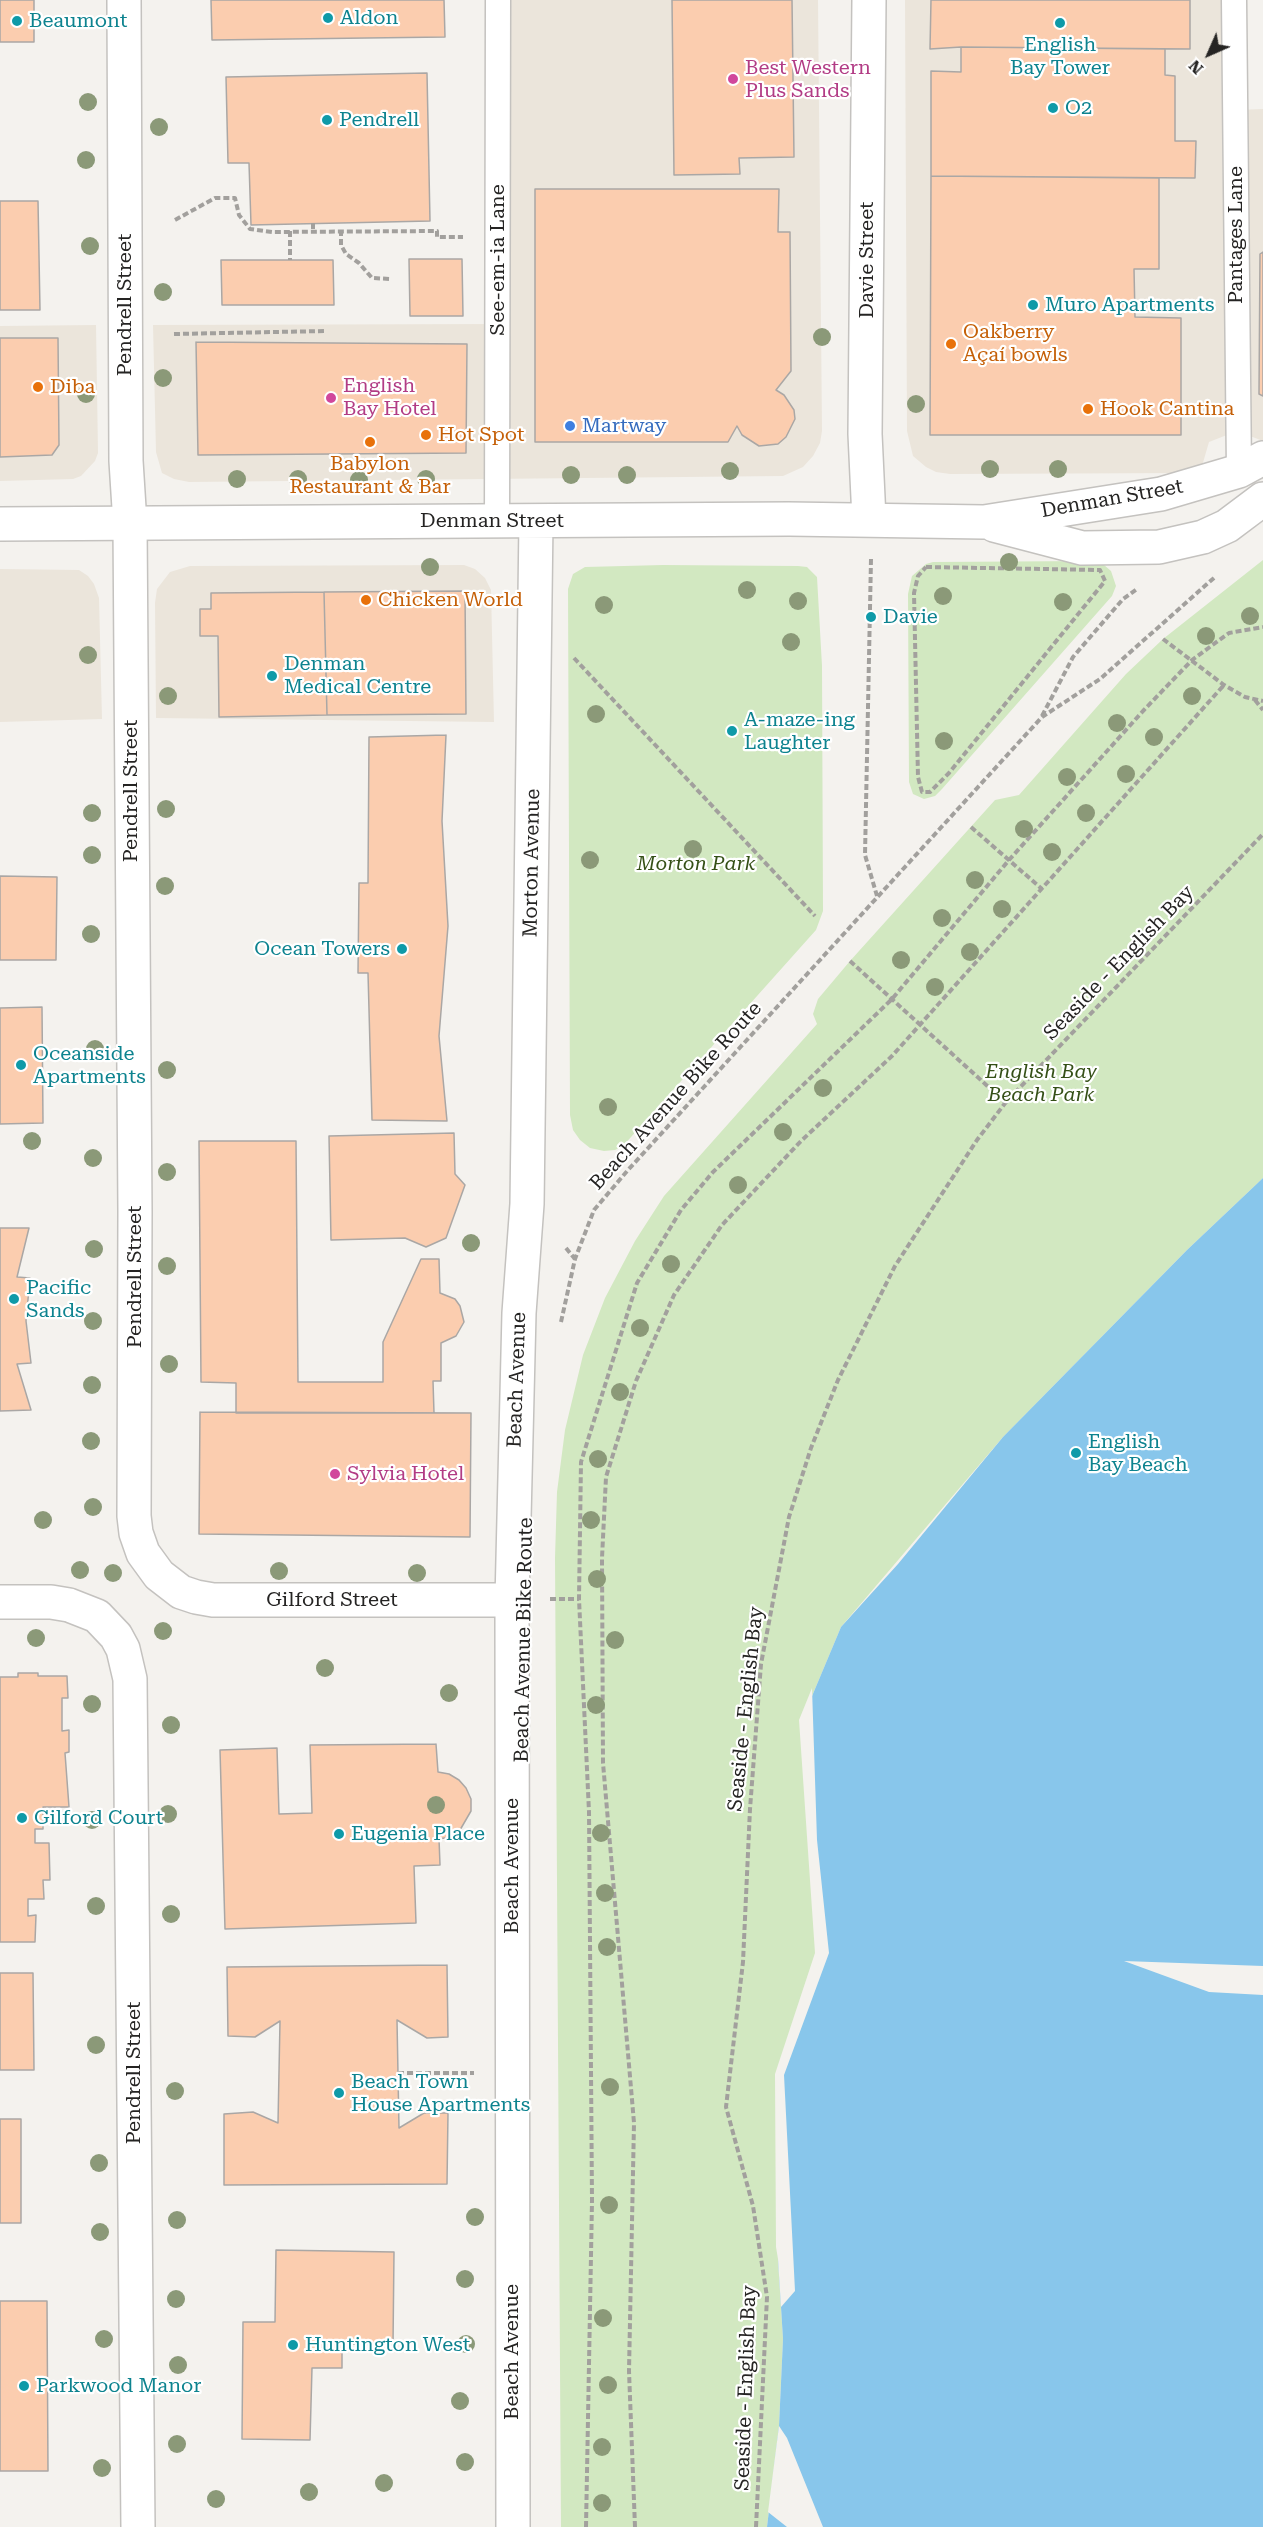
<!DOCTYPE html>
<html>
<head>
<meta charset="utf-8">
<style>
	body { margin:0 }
	#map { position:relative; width:1263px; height:2527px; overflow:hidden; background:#f4f2ee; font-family:"Roboto Serif",serif }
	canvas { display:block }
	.north { position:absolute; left:1179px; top:24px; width:60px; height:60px; -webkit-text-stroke:4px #fff; paint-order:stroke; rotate:225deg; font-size:16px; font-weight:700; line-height:24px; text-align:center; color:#252423 }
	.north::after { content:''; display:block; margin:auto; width:21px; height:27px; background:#252423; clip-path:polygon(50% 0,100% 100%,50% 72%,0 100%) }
</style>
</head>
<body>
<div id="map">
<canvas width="1263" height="2527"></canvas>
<div class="north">N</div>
</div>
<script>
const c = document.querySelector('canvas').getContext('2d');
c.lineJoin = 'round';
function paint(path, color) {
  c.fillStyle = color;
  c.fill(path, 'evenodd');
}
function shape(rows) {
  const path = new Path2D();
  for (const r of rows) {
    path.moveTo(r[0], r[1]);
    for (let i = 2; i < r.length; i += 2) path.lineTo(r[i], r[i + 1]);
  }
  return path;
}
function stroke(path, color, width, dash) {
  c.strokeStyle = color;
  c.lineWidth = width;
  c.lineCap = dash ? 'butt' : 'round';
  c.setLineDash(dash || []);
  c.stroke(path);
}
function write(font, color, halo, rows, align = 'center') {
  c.font = font + ' "Roboto Serif",serif';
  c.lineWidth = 4.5;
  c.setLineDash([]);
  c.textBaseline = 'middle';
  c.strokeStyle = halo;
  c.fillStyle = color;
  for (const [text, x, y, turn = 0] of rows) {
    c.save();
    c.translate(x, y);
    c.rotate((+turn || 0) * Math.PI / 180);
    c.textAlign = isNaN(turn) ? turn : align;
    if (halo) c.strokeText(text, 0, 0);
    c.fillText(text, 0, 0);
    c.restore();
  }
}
const built = shape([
	[498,0,818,0,822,431,820,443,813,456,803,467,783,476,189,482,174,479,162,473,156,452,153,325,498,324],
	[905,0,1234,0,1236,110,1263,109,1263,441,1237,431,1209,442,1202,466,1187,473,950,474,936,472,926,467,913,456,907,431],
	[96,325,98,453,95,461,81,476,73,479,0,481,0,326],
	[464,565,475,569,485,578,491,590,494,722,156,718,155,603,157,589,170,572,190,566],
	[0,569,79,570,88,576,94,584,99,598,102,719,0,722]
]);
const green = shape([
	[1263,560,1263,1178,1187,1250,1003,1437,841,1627,802,1720,818,1954,778,2259,783,2339,779,2426,767,2527,561,2527,555,1558,557,1492,565,1430,583,1355,605,1298,635,1241,664,1196,817,1024,813,1014,818,999,850,961,995,800,1019,795,1126,674,1163,639],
	[1091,561,1104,565,1111,571,1116,586,1112,596,942,789,935,796,924,799,913,794,909,782,908,594,912,576,926,564,933,562],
	[663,565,798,566,807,567,817,577,822,666,823,911,816,930,623,1146,615,1150,604,1151,590,1148,580,1140,573,1130,570,1115,568,589,573,574,585,567]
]);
const water = shape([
	[1263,1178,1263,2527,767,2527,779,2426,783,2339,778,2259,778,2075,818,1954,802,1720,841,1627,898,1564,1003,1437,1187,1250]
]);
const pier = shape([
	[812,1688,817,1840,829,1953,784,2075,795,2291,781,2307,778,2259,776,2247,775,2074,815,1953,799,1720],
	[1124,1961,1263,1966,1263,1995,1209,1992],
	[779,2426,787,2438,823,2527,787,2527,768,2512]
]);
const building = shape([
	[0,0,34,0,34,42,0,42,0,0],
	[211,0,444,0,445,37,212,40,211,0],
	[672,0,792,0,794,157,739,158,740,174,674,175,672,0],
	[931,0,1190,0,1190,49,961,47,930,49,931,0],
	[961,47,1165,49,1165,75,1175,76,1175,141,1196,141,1195,178,931,176,931,71,961,72,961,47],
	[427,73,430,221,251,225,249,163,228,163,226,77,427,73],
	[931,176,1159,178,1159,269,1134,269,1135,317,1181,318,1181,435,930,435,931,176],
	[535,189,779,189,778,232,790,232,791,371,776,390,784,395,794,410,795,419,786,437,778,444,759,446,742,435,737,426,728,442,535,442,535,189],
	[0,201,38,201,40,310,0,310,0,201],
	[1263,252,1263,396,1259,394,1260,254,1263,252],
	[409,259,462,259,463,316,410,316,409,259],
	[221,260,333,260,334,305,222,305,221,260],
	[0,338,58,338,59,445,52,455,0,457,0,338],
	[196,342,467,344,466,453,198,455,196,342],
	[465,591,466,714,327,715,324,592,465,591],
	[324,592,327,715,219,717,218,636,200,636,200,609,211,609,211,593,324,592],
	[446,735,442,821,448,926,439,1036,447,1121,372,1120,368,973,358,973,359,883,368,883,369,737,446,735],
	[0,876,57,877,56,960,0,960,0,876],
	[42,1007,43,1123,0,1124,0,1008,42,1007],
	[454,1133,455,1174,465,1185,446,1238,426,1247,405,1238,331,1240,329,1136,454,1133],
	[199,1141,296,1141,298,1382,383,1382,383,1342,421,1259,439,1259,440,1293,455,1299,460,1306,464,1322,456,1336,441,1343,441,1381,433,1381,434,1413,236,1413,236,1383,201,1382,199,1141],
	[0,1228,29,1228,17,1277,30,1278,26,1321,31,1363,17,1364,31,1410,0,1411,0,1228],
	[200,1412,471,1413,470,1537,199,1534,200,1412],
	[18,1673,38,1673,38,1676,67,1676,68,1698,62,1698,62,1731,69,1730,69,1752,65,1753,69,1807,43,1807,43,1829,35,1829,35,1843,49,1843,50,1880,43,1880,44,1899,28,1899,28,1916,36,1915,35,1942,0,1942,0,1677,18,1677,18,1673],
	[436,1744,438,1772,449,1774,459,1780,466,1788,471,1799,471,1811,460,1830,450,1837,439,1839,440,1865,414,1866,416,1923,225,1929,220,1750,277,1748,279,1814,312,1813,310,1745,436,1744],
	[447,1965,448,2037,427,2038,397,2020,399,2128,424,2113,448,2113,447,2184,224,2185,224,2114,253,2112,278,2123,280,2021,255,2037,228,2036,227,1967,447,1965],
	[0,1973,33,1973,34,2070,0,2070,0,1973],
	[0,2119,21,2119,21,2223,0,2223,0,2119],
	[276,2250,394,2252,393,2345,342,2344,342,2368,312,2368,310,2440,242,2439,243,2322,275,2322,276,2250],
	[0,2301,47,2301,48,2471,0,2471,0,2301]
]);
const path = shape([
	[175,220,215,198,235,198,239,215,250,229,272,232,437,231,437,237,463,237],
	[313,223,313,231],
	[341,230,341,245,346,254,359,263,372,278,391,279],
	[290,231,290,260],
	[174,334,326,331],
	[871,559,865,855,877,896],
	[926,567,1100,570,1105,581,949,773,930,792,922,792,918,777,914,593,918,576,926,567],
	[1163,639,1224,685,1245,697,1263,701],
	[574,658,815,916],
	[1255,700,1263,710],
	[1042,716,1073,657,1123,599,1137,589],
	[971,827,1042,889],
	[850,961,1005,1102],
	[566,1248,575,1259],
	[561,1322,575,1259,594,1210,628,1170,1042,717,1100,679,1215,577],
	[550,1599,579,1599],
	[398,2073,474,2073],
	[586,2527,592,2201,589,1812,579,1599,581,1462,637,1283,681,1210,713,1172,892,999,1009,860,1143,711,1192,660,1229,633,1263,627],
	[635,2527,629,2371,634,2123,603,1763,602,1558,606,1477,636,1381,674,1295,722,1225,801,1141,892,1056,1224,685],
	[756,2527,767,2297,753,2206,726,2107,743,1962,750,1809,761,1664,789,1517,811,1448,838,1380,895,1266,977,1140,1006,1102,1263,834]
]);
const lane = shape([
	[1234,0,1239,471],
	[497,521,498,0]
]);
const street = shape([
	[124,0,126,461,130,524,135,1211,134,1516,136,1533,143,1553,159,1575,181,1592,196,1597,213,1600,512,1600],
	[0,1602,51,1602,69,1605,97,1616,116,1636,123,1649,130,1679,138,2527]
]);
const secondary = shape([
	[869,0,865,434,869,519],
	[0,524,789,519,984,522,1161,494,1239,471,1263,458],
	[994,525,1082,548,1159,547,1203,537,1227,526,1263,499],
	[513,2527,512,1600,519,1313,527,1204,536,521]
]);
const trees = [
	[88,102],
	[159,127],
	[86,160],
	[90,246],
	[163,292],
	[822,337],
	[163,378],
	[86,394],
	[916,404],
	[990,469],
	[1058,469],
	[730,471],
	[571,475],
	[627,475],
	[237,479],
	[298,479],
	[426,479],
	[359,480],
	[1009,562],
	[430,567],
	[747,590],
	[943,596],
	[798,601],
	[1063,602],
	[604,605],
	[1250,616],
	[1206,636],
	[791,642],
	[88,655],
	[168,696],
	[1192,696],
	[596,714],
	[1117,723],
	[1154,737],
	[944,741],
	[1126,774],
	[1067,777],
	[166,809],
	[92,813],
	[1086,813],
	[1024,829],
	[693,849],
	[1052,852],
	[92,855],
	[590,860],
	[975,880],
	[165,886],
	[1002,909],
	[942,918],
	[91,934],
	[970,952],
	[901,960],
	[935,987],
	[95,1049],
	[167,1070],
	[823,1088],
	[608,1107],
	[783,1132],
	[32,1141],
	[93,1158],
	[167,1172],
	[738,1185],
	[471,1243],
	[94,1249],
	[671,1264],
	[167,1266],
	[93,1321],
	[640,1328],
	[169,1364],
	[92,1385],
	[620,1392],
	[91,1441],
	[598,1459],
	[93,1507],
	[43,1520],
	[591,1520],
	[80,1570],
	[279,1571],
	[113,1573],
	[417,1573],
	[597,1579],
	[163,1631],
	[36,1638],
	[615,1640],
	[325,1668],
	[449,1693],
	[92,1704],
	[596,1705],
	[171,1725],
	[436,1805],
	[168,1814],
	[92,1820],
	[601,1833],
	[605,1893],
	[96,1906],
	[171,1914],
	[607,1947],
	[96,2045],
	[610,2087],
	[175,2091],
	[99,2163],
	[609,2205],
	[475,2217],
	[177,2220],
	[100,2232],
	[465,2279],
	[176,2299],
	[603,2318],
	[104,2339],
	[466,2344],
	[178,2365],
	[608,2385],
	[460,2401],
	[177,2444],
	[602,2447],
	[465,2462],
	[102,2468],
	[384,2483],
	[309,2492],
	[216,2499],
	[602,2503]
];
const markers = [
	[328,18,6,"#0f9aa8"],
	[17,21,6,"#0f9aa8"],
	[1060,23,6,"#0f9aa8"],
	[733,79,6,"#d1479c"],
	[1053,108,6,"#0f9aa8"],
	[327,120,6,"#0f9aa8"],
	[1033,305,6,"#0f9aa8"],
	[951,344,6,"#e8710a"],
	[38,387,6,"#e8710a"],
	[331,398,6,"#d1479c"],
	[1088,409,6,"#e8710a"],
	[570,426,6,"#3f7fe0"],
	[426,435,6,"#e8710a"],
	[370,442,6,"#e8710a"],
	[366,600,6,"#e8710a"],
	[871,617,6,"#0f9aa8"],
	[272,676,6,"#0f9aa8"],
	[732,731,6,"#0f9aa8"],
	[402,949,6,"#0f9aa8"],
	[21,1065,6,"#0f9aa8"],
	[14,1299,6,"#0f9aa8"],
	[1076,1453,6,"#0f9aa8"],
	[335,1474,6,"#d1479c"],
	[22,1818,6,"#0f9aa8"],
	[339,1834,6,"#0f9aa8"],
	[339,2093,6,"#0f9aa8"],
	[293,2345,6,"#0f9aa8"],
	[24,2386,6,"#0f9aa8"]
];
const cultureNames = [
	["Aldon",340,18],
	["Beaumont",29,21],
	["English",1060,45,"center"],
	["Bay Tower",1060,68,"center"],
	["O2",1065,108],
	["Pendrell",339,120],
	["Muro Apartments",1045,305],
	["Davie",883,617],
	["Denman",284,664],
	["Medical Centre",284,687],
	["A-maze-ing",744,720],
	["Laughter",744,743],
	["Ocean Towers",390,949,"right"],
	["Oceanside",33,1054],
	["Apartments",33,1077],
	["Pacific",26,1288],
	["Sands",26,1311],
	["English",1088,1442],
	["Bay Beach",1088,1465],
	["Gilford Court",34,1818],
	["Eugenia Place",351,1834],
	["Beach Town",351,2082],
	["House Apartments",351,2105],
	["Huntington West",305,2345],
	["Parkwood Manor",36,2386]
];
const hotelNames = [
	["Best Western",745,68],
	["Plus Sands",745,91],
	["English",343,386],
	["Bay Hotel",343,409],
	["Sylvia Hotel",347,1474]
];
const streetNames = [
	["Pantages Lane",1236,235,-90],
	["See-em-ia Lane",498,260,-90],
	["Davie Street",867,260,-90],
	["Pendrell Street",125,305,-90],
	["Denman Street",1112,499,-10],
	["Denman Street",492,521],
	["Pendrell Street",131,791,-90],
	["Morton Avenue",532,863,-89],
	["Seaside - English Bay",1119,963,-46],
	["Beach Avenue Bike Route",676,1096,-48],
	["Pendrell Street",135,1277,-90],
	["Beach Avenue",517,1380,-88],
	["Gilford Street",332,1600],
	["Beach Avenue Bike Route",524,1640,-89],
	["Seaside - English Bay",746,1709,-84],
	["Beach Avenue",512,1866,-90],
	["Pendrell Street",134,2073,-90],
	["Beach Avenue",512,2352,-90],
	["Seaside - English Bay",746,2388,-88]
];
const foodNames = [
	["Oakberry",963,332],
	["Açaí bowls",963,355],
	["Diba",50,387],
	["Hook Cantina",1100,409],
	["Hot Spot",438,435],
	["Babylon",370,464,"center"],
	["Restaurant & Bar",370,487,"center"],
	["Chicken World",378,600]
];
const shopNames = [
	["Martway",582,426]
];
const parkNames = [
	["Morton Park",696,864],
	["English Bay",1041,1072],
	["Beach Park",1041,1095]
];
paint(built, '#ebe5db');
paint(green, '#d2e8c1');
paint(water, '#88c6eb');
paint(pier, '#f4f2ee');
paint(building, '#fbcdaf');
stroke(building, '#aaa7a5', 1.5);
stroke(lane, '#c4c2bf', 27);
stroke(street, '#c4c2bf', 36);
stroke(secondary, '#c4c2bf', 36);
stroke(path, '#a2a09d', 4, [6, 3]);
stroke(lane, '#fff', 24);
stroke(street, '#fff', 33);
stroke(secondary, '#fff', 33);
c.fillStyle = '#8b9978';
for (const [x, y] of trees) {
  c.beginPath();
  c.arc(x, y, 9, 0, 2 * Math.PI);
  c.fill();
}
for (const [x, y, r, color] of markers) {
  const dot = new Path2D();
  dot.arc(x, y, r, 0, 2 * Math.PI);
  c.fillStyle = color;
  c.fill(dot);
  stroke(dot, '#fff', 2);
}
write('20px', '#0d838f', '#fff', cultureNames, 'left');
write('20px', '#b23c85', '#fff', hotelNames, 'left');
write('20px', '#252423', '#fff', streetNames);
write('20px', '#c56008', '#fff', foodNames, 'left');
write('20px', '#366cbe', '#fff', shopNames, 'left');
write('italic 20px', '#355017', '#fff', parkNames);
</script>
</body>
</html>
